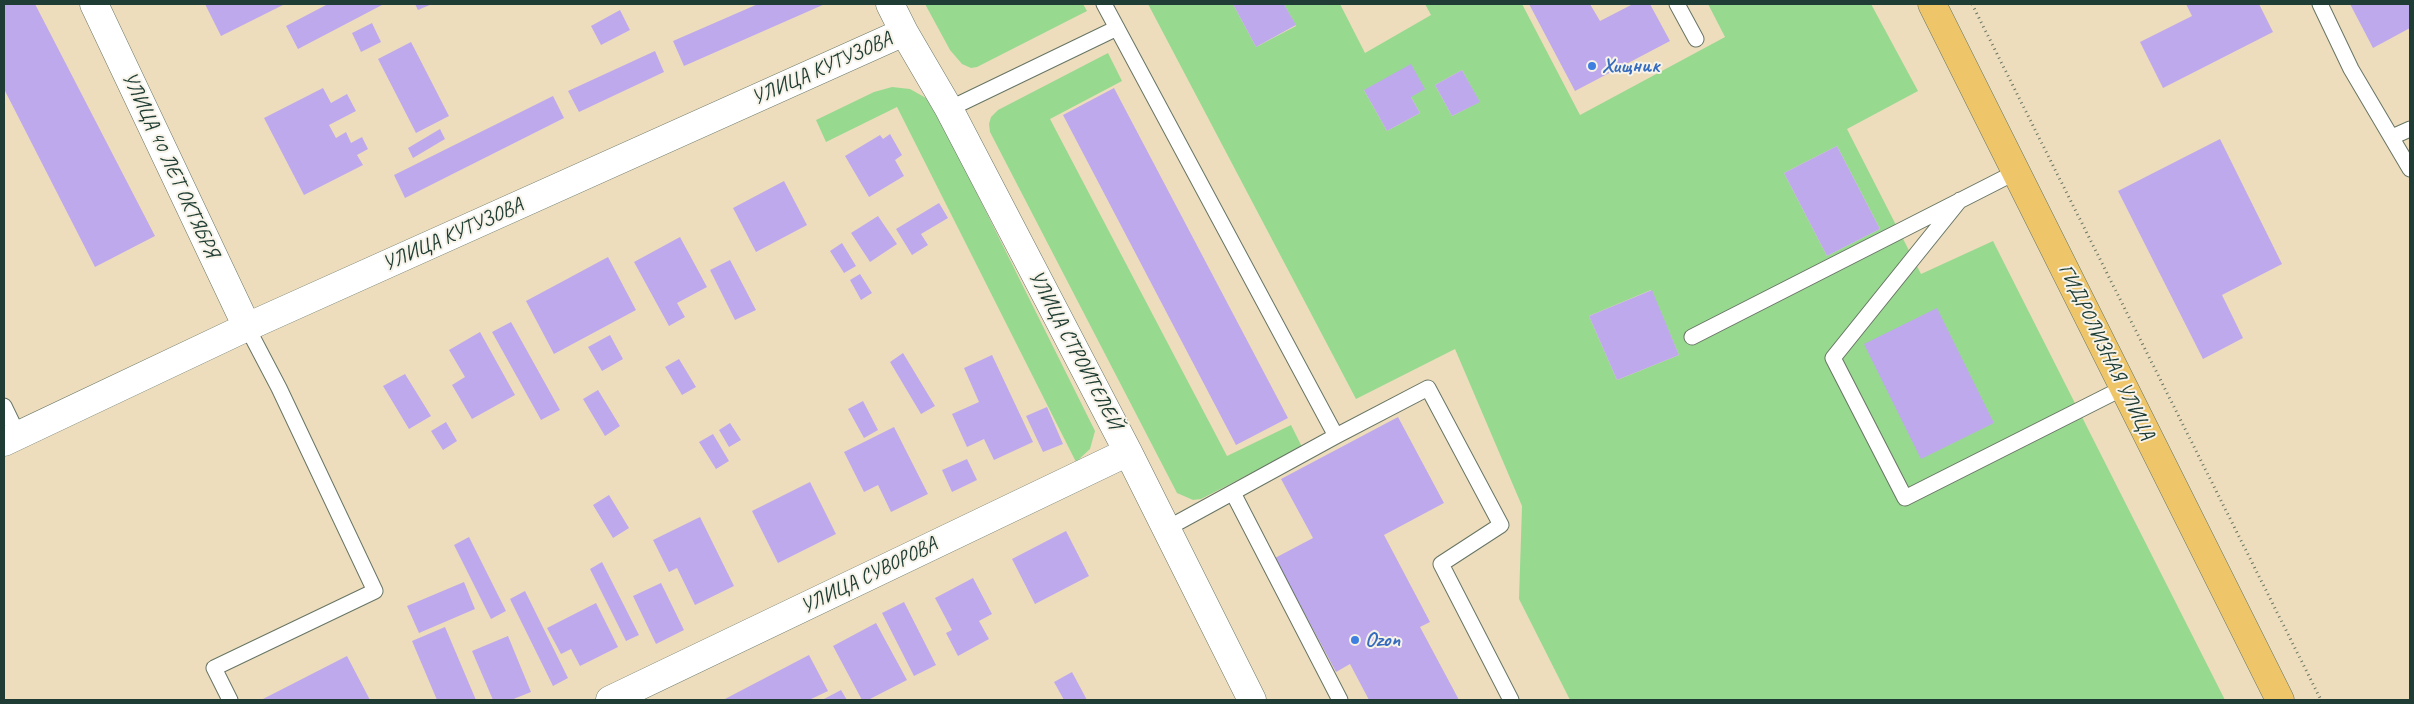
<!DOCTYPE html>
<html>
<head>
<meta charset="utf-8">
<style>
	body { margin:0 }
	#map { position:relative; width:2414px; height:704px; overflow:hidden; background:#eeddbc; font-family:Caveat,sans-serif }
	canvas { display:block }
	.frame { position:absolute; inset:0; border:5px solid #1f3d34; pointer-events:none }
</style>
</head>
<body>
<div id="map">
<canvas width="2414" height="704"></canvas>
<div class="frame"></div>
</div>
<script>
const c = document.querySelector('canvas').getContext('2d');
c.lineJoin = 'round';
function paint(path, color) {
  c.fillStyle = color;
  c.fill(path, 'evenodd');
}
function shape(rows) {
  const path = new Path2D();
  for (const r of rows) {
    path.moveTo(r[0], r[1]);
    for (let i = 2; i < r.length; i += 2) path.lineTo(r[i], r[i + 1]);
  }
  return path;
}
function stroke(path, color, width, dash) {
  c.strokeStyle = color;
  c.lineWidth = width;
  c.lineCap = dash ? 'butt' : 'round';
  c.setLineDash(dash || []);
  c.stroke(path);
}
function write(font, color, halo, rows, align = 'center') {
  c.font = font + ' Caveat,sans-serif';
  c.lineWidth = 4;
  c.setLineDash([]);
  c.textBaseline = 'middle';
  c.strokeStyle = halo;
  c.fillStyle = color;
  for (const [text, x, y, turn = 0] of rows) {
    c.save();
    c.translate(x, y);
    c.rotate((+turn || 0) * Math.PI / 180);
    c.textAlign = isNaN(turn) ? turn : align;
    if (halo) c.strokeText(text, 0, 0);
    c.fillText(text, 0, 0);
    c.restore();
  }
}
const green = shape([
	[925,4,1083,4,1087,11,977,67,971,68,962,64,950,50],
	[1148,4,1233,4,1256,47,1296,26,1284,4,1340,4,1365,53,1431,15,1425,4,1522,4,1580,115,1725,37,1708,4,1871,4,1918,91,1847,129,1921,274,1993,241,2225,700,1570,700,1519,599,1522,506,1455,349,1356,399],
	[1462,70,1479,102,1452,116,1435,85],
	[1364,90,1411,97,1420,113,1387,131],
	[1837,146,1880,229,1827,256,1784,173],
	[1651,290,1679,355,1617,380,1589,316],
	[1108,53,1122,81,1050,119,1227,456,1291,425,1302,447,1201,499,1193,500,1177,493,990,132,989,124,991,117,998,110],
	[892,87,910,89,926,98,936,111,1095,431,1090,449,1076,462,897,107,826,142,816,120,874,92]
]);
const building = shape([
	[4,4,35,4,155,236,95,267,4,89],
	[205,4,285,4,221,36],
	[328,4,384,4,298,49,286,26],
	[415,4,432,4,418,10],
	[758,4,825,4,684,66,673,41],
	[1233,4,1284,4,1296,25,1256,47],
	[1529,4,1590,4,1600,21,1633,4,1650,4,1670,41,1575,91],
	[2186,4,2259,4,2273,32,2163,88,2140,42,2192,16],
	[2350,4,2410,4,2410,28,2373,48],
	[620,10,630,30,601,45,591,26],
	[372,23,381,42,361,52,352,33],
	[411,42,449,116,416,133,378,59],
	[655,51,664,72,579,112,568,91],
	[1411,64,1425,89,1411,97,1420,113,1387,131,1364,90],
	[1462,70,1480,102,1452,116,1435,85],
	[323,88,331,103,347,94,356,111,329,125,336,138,346,132,351,143,362,137,368,149,357,155,363,165,304,195,264,118],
	[1114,88,1288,418,1236,445,1063,115],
	[553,96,564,118,405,198,394,175],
	[440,129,445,139,413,158,408,148],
	[890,134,902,155,895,160,904,176,869,197,845,156,880,135,883,139],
	[2220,139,2282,264,2222,295,2243,338,2203,359,2118,191],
	[1837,146,1880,229,1827,256,1784,173],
	[784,181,807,225,756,252,733,208],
	[939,203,948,218,921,234,928,245,912,255,896,229],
	[878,216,897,244,870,262,851,233],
	[680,237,707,287,677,303,685,317,669,326,634,262],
	[842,243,856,266,844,273,830,251],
	[608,257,636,310,554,354,526,301],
	[730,260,756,310,735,320,710,270],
	[860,274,872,293,861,300,850,280],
	[1652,290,1679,355,1617,380,1589,316],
	[1937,308,1994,423,1921,459,1864,344],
	[511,322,560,410,541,420,492,332],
	[480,332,515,395,472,419,452,385,465,377,449,350],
	[610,335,623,359,602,371,588,347],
	[903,353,935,406,921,414,890,362],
	[992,355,1033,442,994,460,984,439,967,447,952,414,979,402,964,368],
	[679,359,696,387,682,395,665,367],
	[405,374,431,416,409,429,383,386],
	[598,390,620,426,605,436,583,399],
	[863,401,878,430,864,438,848,409],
	[1047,407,1063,444,1043,452,1026,416],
	[1398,417,1444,503,1384,535,1430,622,1420,627,1459,700,1369,700,1350,664,1336,672,1275,558,1313,538,1281,479],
	[446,422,457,441,443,450,431,431],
	[730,423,741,440,729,447,719,430],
	[894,427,928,494,891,512,878,485,864,492,844,452],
	[713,434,729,461,716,469,699,442],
	[967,459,977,480,952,492,942,470],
	[810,482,836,534,778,563,752,511],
	[609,495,629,528,613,538,593,505],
	[700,517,734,586,695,605,677,568,669,572,653,540],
	[1066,531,1089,576,1035,604,1012,559],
	[469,537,506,611,491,619,454,545],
	[602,562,639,635,626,641,590,569],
	[973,578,992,614,979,621,989,639,958,656,946,633,952,630,935,598],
	[464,582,475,609,419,633,407,606],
	[661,583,684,630,656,644,633,596],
	[525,591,568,678,553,686,510,599],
	[904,602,936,665,914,676,882,613],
	[596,603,618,647,580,666,571,649,561,654,547,628],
	[876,623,907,680,868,700,862,700,833,646],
	[445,627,476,700,437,700,412,641],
	[508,636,531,692,511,700,493,700,472,651],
	[809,655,828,691,809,700,723,700],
	[347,656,370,700,261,700],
	[1072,672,1087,700,1064,700,1054,682],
	[841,690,847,700,822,700]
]);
const path = shape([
	[1972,4,2321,700]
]);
const lane = shape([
	[1104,4,1336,436],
	[1677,4,1696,39],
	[2320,4,2351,69,2410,169],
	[949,109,1117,28],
	[2392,137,2410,129],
	[1960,200,1833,358,1905,498,2123,388],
	[1692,337,2016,172],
	[4,406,18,435],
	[1233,493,1340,700],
	[1166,529,1336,436,1428,388,1501,525,1441,564,1511,700],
	[230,700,214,668,375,591,279,388,247,327]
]);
const street = shape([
	[94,4,247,327],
	[890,4,904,32,949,109,1128,452,1252,700],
	[4,442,247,327,904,32],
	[610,700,1128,452]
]);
const highway = shape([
	[1932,4,2280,700]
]);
const markers = [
	[1592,66,5,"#3f7fe0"],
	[1355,640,5,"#3f7fe0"]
];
const shopNames = [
	["Хищник",1602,66],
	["Ozon",1365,640]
];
const streetNames = [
	["УЛИЦА КУТУЗОВА",822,69,-24],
	["УЛИЦА 40 ЛЕТ ОКТЯБРЯ",170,165,65],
	["УЛИЦА КУТУЗОВА",453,235,-24],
	["УЛИЦА СТРОИТЕЛЕЙ",1075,350,62],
	["ГИДРОЛИЗНАЯ УЛИЦА",2106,352,64],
	["УЛИЦА СУВОРОВА",869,576,-26]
];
paint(green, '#98d990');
paint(building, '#bea9ed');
stroke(lane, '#677564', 17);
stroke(street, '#677564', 29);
stroke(highway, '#677564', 29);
stroke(path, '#677564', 3, [1, 4]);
stroke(lane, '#fff', 15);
stroke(street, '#fff', 28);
stroke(highway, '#eec569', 28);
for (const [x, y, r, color] of markers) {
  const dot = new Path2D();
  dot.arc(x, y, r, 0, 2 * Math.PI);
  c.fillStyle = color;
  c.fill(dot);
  stroke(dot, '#f7f3e8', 2);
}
write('bold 21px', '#366cbe', '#f7f3e8', shopNames, 'left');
write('21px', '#1f3d34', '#f7f3e8', streetNames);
</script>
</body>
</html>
